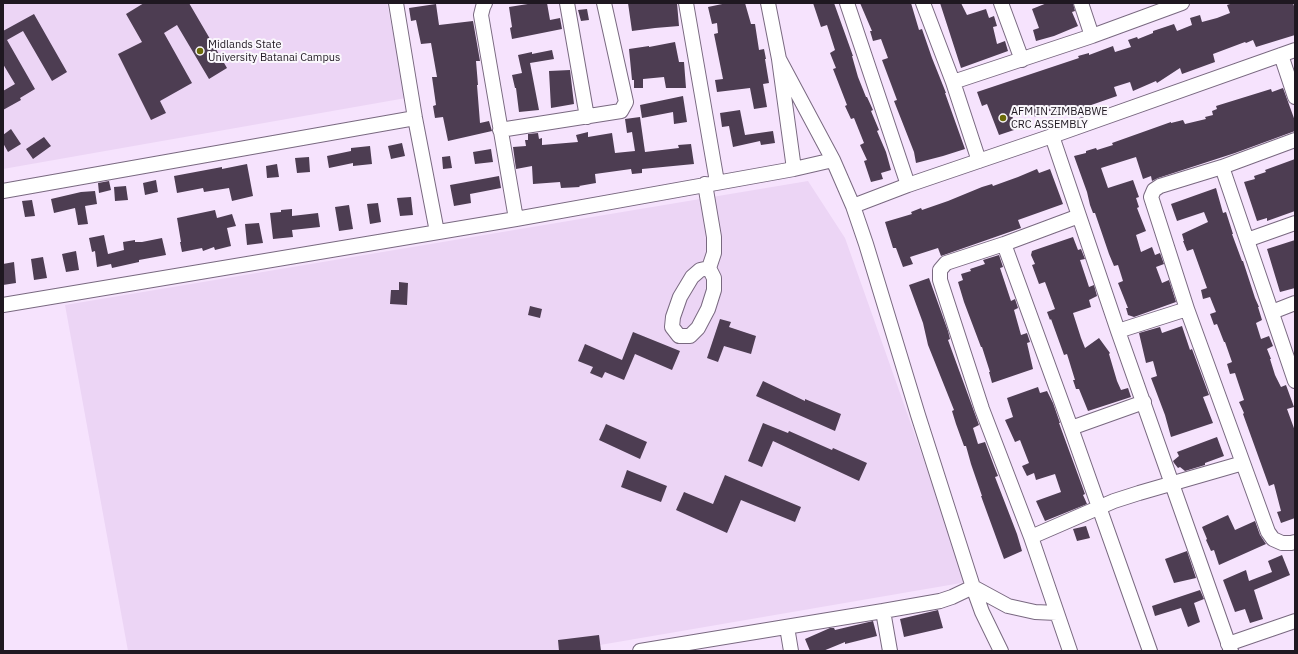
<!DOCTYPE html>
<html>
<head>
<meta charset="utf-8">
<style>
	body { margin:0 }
	#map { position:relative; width:1298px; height:654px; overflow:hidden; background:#f6e3fd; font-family:"IBM Plex Sans",sans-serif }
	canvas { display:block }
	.frame { position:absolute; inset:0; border:4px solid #1f1821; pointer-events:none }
</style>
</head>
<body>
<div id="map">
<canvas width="1298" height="654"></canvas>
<div class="frame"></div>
</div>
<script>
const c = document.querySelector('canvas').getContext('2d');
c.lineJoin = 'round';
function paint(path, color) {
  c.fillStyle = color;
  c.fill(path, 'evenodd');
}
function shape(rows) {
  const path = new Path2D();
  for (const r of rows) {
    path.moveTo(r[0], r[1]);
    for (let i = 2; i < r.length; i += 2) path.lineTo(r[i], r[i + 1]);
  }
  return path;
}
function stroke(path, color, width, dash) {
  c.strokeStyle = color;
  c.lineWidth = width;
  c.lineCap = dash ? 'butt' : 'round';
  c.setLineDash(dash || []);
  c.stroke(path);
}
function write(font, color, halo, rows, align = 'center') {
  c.font = font + ' "IBM Plex Sans",sans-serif';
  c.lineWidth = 4;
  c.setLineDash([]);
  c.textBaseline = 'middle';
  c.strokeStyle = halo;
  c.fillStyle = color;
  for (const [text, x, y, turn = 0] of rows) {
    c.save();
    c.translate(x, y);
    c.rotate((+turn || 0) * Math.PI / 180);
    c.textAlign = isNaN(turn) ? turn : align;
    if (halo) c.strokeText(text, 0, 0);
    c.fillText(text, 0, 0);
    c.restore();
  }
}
const built = shape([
	[3,3,387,3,406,98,3,169],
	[808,181,845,238,967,582,565,651,128,651,65,305]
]);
const building = shape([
	[144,3,189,3,227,68,209,79,177,25,164,33,192,83,160,101,166,113,151,120,118,54,142,42,126,14],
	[534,3,547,3,550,20,560,18,562,29,512,39,510,28,512,27,509,7],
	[628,3,677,3,679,26,655,28,632,31],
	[727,3,745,3,751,24,755,24,759,50,764,49,766,59,765,59,769,83,763,84,767,107,754,109,750,88,717,92,715,80,723,79,714,34,718,33,717,23,712,24,708,7],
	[813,3,834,3,853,56,852,56,858,77,866,97,867,97,873,110,871,111,879,130,877,131,886,152,891,170,881,173,883,179,871,182,864,161,867,160,860,145,864,143,854,118,851,119,845,106,847,105,833,69,836,68,830,53,835,50,827,25,821,27],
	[860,3,911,3,919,30,922,29,932,58,946,93,945,93,965,149,943,156,916,163,914,152,894,101,897,100,882,60,888,58,881,39,873,41,870,31,872,31],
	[940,3,961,3,967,15,986,9,989,18,994,16,997,26,993,27,997,44,1005,41,1008,51,961,68],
	[1047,3,1073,3,1075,11,1072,12,1078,26,1054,36,1036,41,1033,30,1039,28,1032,9],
	[1233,3,1293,3,1295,9,1295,35,1256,47,1253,40,1246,43,1245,42,1213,54,1215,62,1182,74,1180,68,1157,83,1156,81,1133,91,1130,82,1114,87,1117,96,1057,117,1054,109,1035,117,1030,105,1011,113,1017,129,999,135,987,104,982,106,977,92,1079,58,1078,56,1089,53,1089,55,1113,46,1115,52,1131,47,1128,40,1137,37,1138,39,1153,33,1153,31,1174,24,1177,31,1192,25,1190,18,1200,15,1202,22,1217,18,1230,13,1227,5],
	[436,4,439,25,473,21,480,61,476,61,478,85,477,85,480,123,489,121,492,131,448,141,443,117,435,118,433,106,436,105,432,77,437,77,431,43,421,44,416,20,411,21,409,8],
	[587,9,589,20,581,21,578,10],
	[34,14,67,72,52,81,23,31,7,40,35,89,20,98,21,100,3,110,3,91,15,84,3,64,3,31],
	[675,42,679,62,684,62,686,88,666,88,664,77,643,79,643,88,634,88,634,80,632,80,629,49,649,46,649,47],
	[552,50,554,59,530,63,539,110,519,112,516,88,515,88,512,75,522,73,518,55,532,52,532,54],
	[570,70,574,104,551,108,549,71],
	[1283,88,1295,121,1295,131,1235,153,1158,178,1152,181,1151,176,1143,179,1136,157,1101,168,1108,188,1133,180,1139,197,1136,198,1139,207,1137,208,1146,231,1136,235,1141,252,1152,247,1155,255,1160,253,1164,264,1156,267,1162,283,1169,280,1176,302,1134,317,1128,315,1126,308,1128,308,1118,283,1123,281,1118,265,1114,266,1109,254,1095,213,1093,213,1090,205,1087,192,1074,156,1086,153,1086,151,1096,148,1097,150,1113,145,1112,143,1171,122,1171,123,1183,120,1185,124,1206,119,1205,117,1213,115,1212,111,1217,109,1216,106,1271,89,1272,92],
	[683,96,687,122,674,124,673,112,642,118,640,105],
	[740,110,745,135,773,131,775,143,761,145,760,141,733,147,729,126,722,127,720,113],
	[640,117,645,152,679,148,678,145,691,144,694,164,642,169,642,173,632,174,631,169,595,174,596,183,579,186,580,187,561,188,560,182,533,184,532,166,516,169,513,147,526,146,525,140,528,140,528,134,538,133,539,139,542,138,542,145,578,142,576,135,588,132,588,137,612,133,615,153,635,151,632,132,627,133,625,119],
	[11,129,21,144,8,152,3,143,3,135],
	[44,137,51,146,33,159,26,149],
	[402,143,405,156,391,159,388,146],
	[370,146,372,164,353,166,353,163,329,168,327,156,351,151,351,148],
	[491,149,493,162,475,164,473,152],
	[450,156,452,168,443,169,442,157],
	[309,157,310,172,297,173,295,158],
	[1295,159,1295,211,1267,221,1267,218,1257,221,1244,182,1255,179,1254,176,1266,172,1265,170],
	[247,164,253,196,232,201,229,188,204,192,203,188,177,193,174,176,222,167,222,169],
	[277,164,279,177,267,178,266,166],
	[1037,169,1039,173,1050,169,1063,204,1018,220,1021,228,941,256,938,248,910,257,913,264,903,267,896,248,893,248,885,222,912,214,911,212,921,208,922,210,948,201,982,187,992,184,993,186,1018,177],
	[499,176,501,188,470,194,471,203,454,206,450,185],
	[156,180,158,192,145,195,143,183],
	[109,181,111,190,99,193,98,183],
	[126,186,128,200,115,201,114,187],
	[1216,188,1223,213,1226,212,1233,234,1232,234,1242,261,1243,261,1255,298,1259,307,1258,307,1262,320,1256,323,1261,339,1269,336,1273,346,1267,349,1271,359,1270,359,1275,375,1281,387,1286,385,1294,407,1287,409,1295,431,1295,518,1281,523,1277,512,1281,511,1274,484,1269,486,1243,414,1244,413,1239,402,1244,400,1235,373,1230,374,1227,364,1232,362,1225,342,1224,342,1217,324,1214,325,1210,314,1216,312,1210,297,1203,299,1201,290,1207,288,1193,249,1187,251,1183,241,1184,241,1182,234,1208,222,1204,212,1177,221,1171,204],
	[95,191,97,204,85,206,88,224,78,225,75,208,54,213,51,199,81,192],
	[411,197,413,215,400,216,397,198],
	[32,200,35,216,25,217,22,201],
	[378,203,381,222,370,224,367,204],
	[349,205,353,229,339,231,335,207],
	[292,209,292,216,318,213,320,227,292,230,293,237,273,239,270,213,281,212,281,210],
	[215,210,217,218,232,214,236,226,227,228,231,246,215,250,214,247,203,251,202,248,182,252,180,242,181,242,177,218],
	[259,223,263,243,247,245,245,224],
	[104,235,108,254,124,250,123,242,135,240,135,242,142,242,162,238,166,255,139,260,139,262,112,268,111,264,97,267,95,251,92,252,89,238],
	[1073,237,1078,250,1081,249,1085,259,1080,260,1089,287,1094,285,1097,296,1089,300,1091,307,1073,313,1081,338,1085,348,1099,338,1110,353,1109,354,1117,381,1121,390,1128,388,1131,397,1088,411,1079,389,1076,389,1073,380,1075,380,1067,354,1064,355,1051,319,1050,320,1047,312,1055,309,1045,282,1039,284,1032,265,1035,264,1031,255,1032,251],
	[1295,240,1295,288,1280,292,1267,249],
	[76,251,79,270,66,272,62,254],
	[999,255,1003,267,1000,268,1011,301,1015,299,1018,308,1014,310,1021,335,1027,333,1030,342,1027,343,1033,369,992,383,989,372,990,372,982,347,981,347,964,302,958,282,963,280,961,274,971,271,970,269,985,264,983,260],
	[43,257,47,278,34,280,31,259],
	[14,262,16,283,3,285,3,264],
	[929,278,948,331,950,339,948,340,979,425,973,428,978,444,985,442,994,466,998,476,995,477,1017,534,1022,551,1004,559,981,496,982,496,971,464,966,446,964,446,956,424,952,411,954,410,928,345,923,323,909,285],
	[399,282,408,283,407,305,390,304,391,290,399,290],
	[530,306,542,309,540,318,528,315],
	[720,319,731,322,729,327,756,336,751,354,724,346,718,362,707,358],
	[1182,326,1190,350,1192,349,1209,395,1203,397,1213,423,1171,437,1165,415,1151,378,1157,376,1153,361,1146,363,1139,333,1160,327,1162,333],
	[633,332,680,351,672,370,635,354,624,380,605,372,602,378,590,373,593,367,578,361,585,344,622,360],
	[763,381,805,401,805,399,841,414,835,431,756,396],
	[1038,387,1040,393,1047,391,1053,403,1060,423,1059,423,1085,494,1083,495,1087,504,1045,521,1036,501,1061,492,1055,474,1036,480,1034,473,1027,476,1022,466,1029,463,1020,440,1015,442,1005,420,1013,417,1007,398],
	[763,423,788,433,789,431,832,450,833,448,867,463,859,481,773,441,762,467,748,461],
	[606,424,647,442,640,459,599,440],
	[1217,437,1224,456,1205,463,1205,465,1185,471,1180,467,1178,468,1174,463,1173,461,1179,456,1177,452],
	[627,470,667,486,661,502,621,487],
	[725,475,801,507,795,522,741,500,727,533,676,510,684,492,713,504],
	[1228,515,1235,530,1255,521,1260,535,1266,544,1219,565,1214,550,1211,551,1206,540,1207,539,1202,527],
	[1086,526,1090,538,1077,541,1073,529],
	[1187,551,1196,578,1174,583,1165,559],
	[1282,555,1290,575,1254,590,1263,619,1250,623,1245,609,1235,612,1223,580,1246,570,1249,581,1272,572,1268,561],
	[1200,590,1204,599,1194,603,1200,622,1188,627,1181,608,1155,616,1152,606],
	[938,610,943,628,904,637,900,619],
	[873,621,877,636,845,644,845,642,823,651,810,651,805,639,830,628,834,628,835,630],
	[599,635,601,651,559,651,558,640]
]);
const minor = shape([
	[396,3,415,118,437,232],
	[485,3,483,7,481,15,516,219],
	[567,3,587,117],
	[686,3,717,182],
	[768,3,779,59,794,169],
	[847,3,908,185],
	[923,3,953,82,979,161],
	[1001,3,1022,60],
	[1081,3,1092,36],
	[1281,55,1295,97],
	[779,59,833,160,853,206,866,244,918,415,973,587,982,612,1001,651],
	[953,82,1092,36,1182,3],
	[500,130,621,111,626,102,604,3],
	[1052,136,1118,331,1231,651],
	[1295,140,1222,167,1160,186,1154,190,1151,197,1187,309,1268,532,1273,539,1282,543,1291,543,1295,542],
	[1222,167,1295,381],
	[705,184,714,237,714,253,709,268,714,278,714,290,708,309,698,328,690,336,679,336,672,327,673,317,680,297,692,277,700,270,709,268],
	[3,191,415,118],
	[853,206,908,185,1052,136,1295,50],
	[1247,240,1295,223],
	[1004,244,1071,428,1150,651],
	[3,305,516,219,794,169,833,160],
	[1272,312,1295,303],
	[1118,331,1187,309],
	[1071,428,1144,402],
	[1031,537,1114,501,1139,493,1243,463],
	[973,587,1008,606,1035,612,1057,613],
	[883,611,890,651],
	[787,627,791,651],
	[1228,644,1295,621],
	[640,651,883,611,940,601,952,597,973,587],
	[1070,651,1031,537,982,409,940,280,940,270,946,263,1004,244,1079,216]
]);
const markers = [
	[200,51,4,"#6c6b08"],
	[1003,118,4,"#6c6b08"]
];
const poiNames = [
	["Midlands State",208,45],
	["University Batanai Campus",208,58],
	["AFM IN ZIMBABWE",1011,112],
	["CRC ASSEMBLY",1011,125]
];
paint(built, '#ecd5f5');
paint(building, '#4d3d52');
stroke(minor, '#796980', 16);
stroke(minor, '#fff', 14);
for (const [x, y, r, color] of markers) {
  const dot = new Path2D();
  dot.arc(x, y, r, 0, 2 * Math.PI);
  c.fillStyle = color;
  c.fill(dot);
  stroke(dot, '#faf7fc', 1.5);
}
write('11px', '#1f1821', '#faf7fc', poiNames, 'left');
</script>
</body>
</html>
